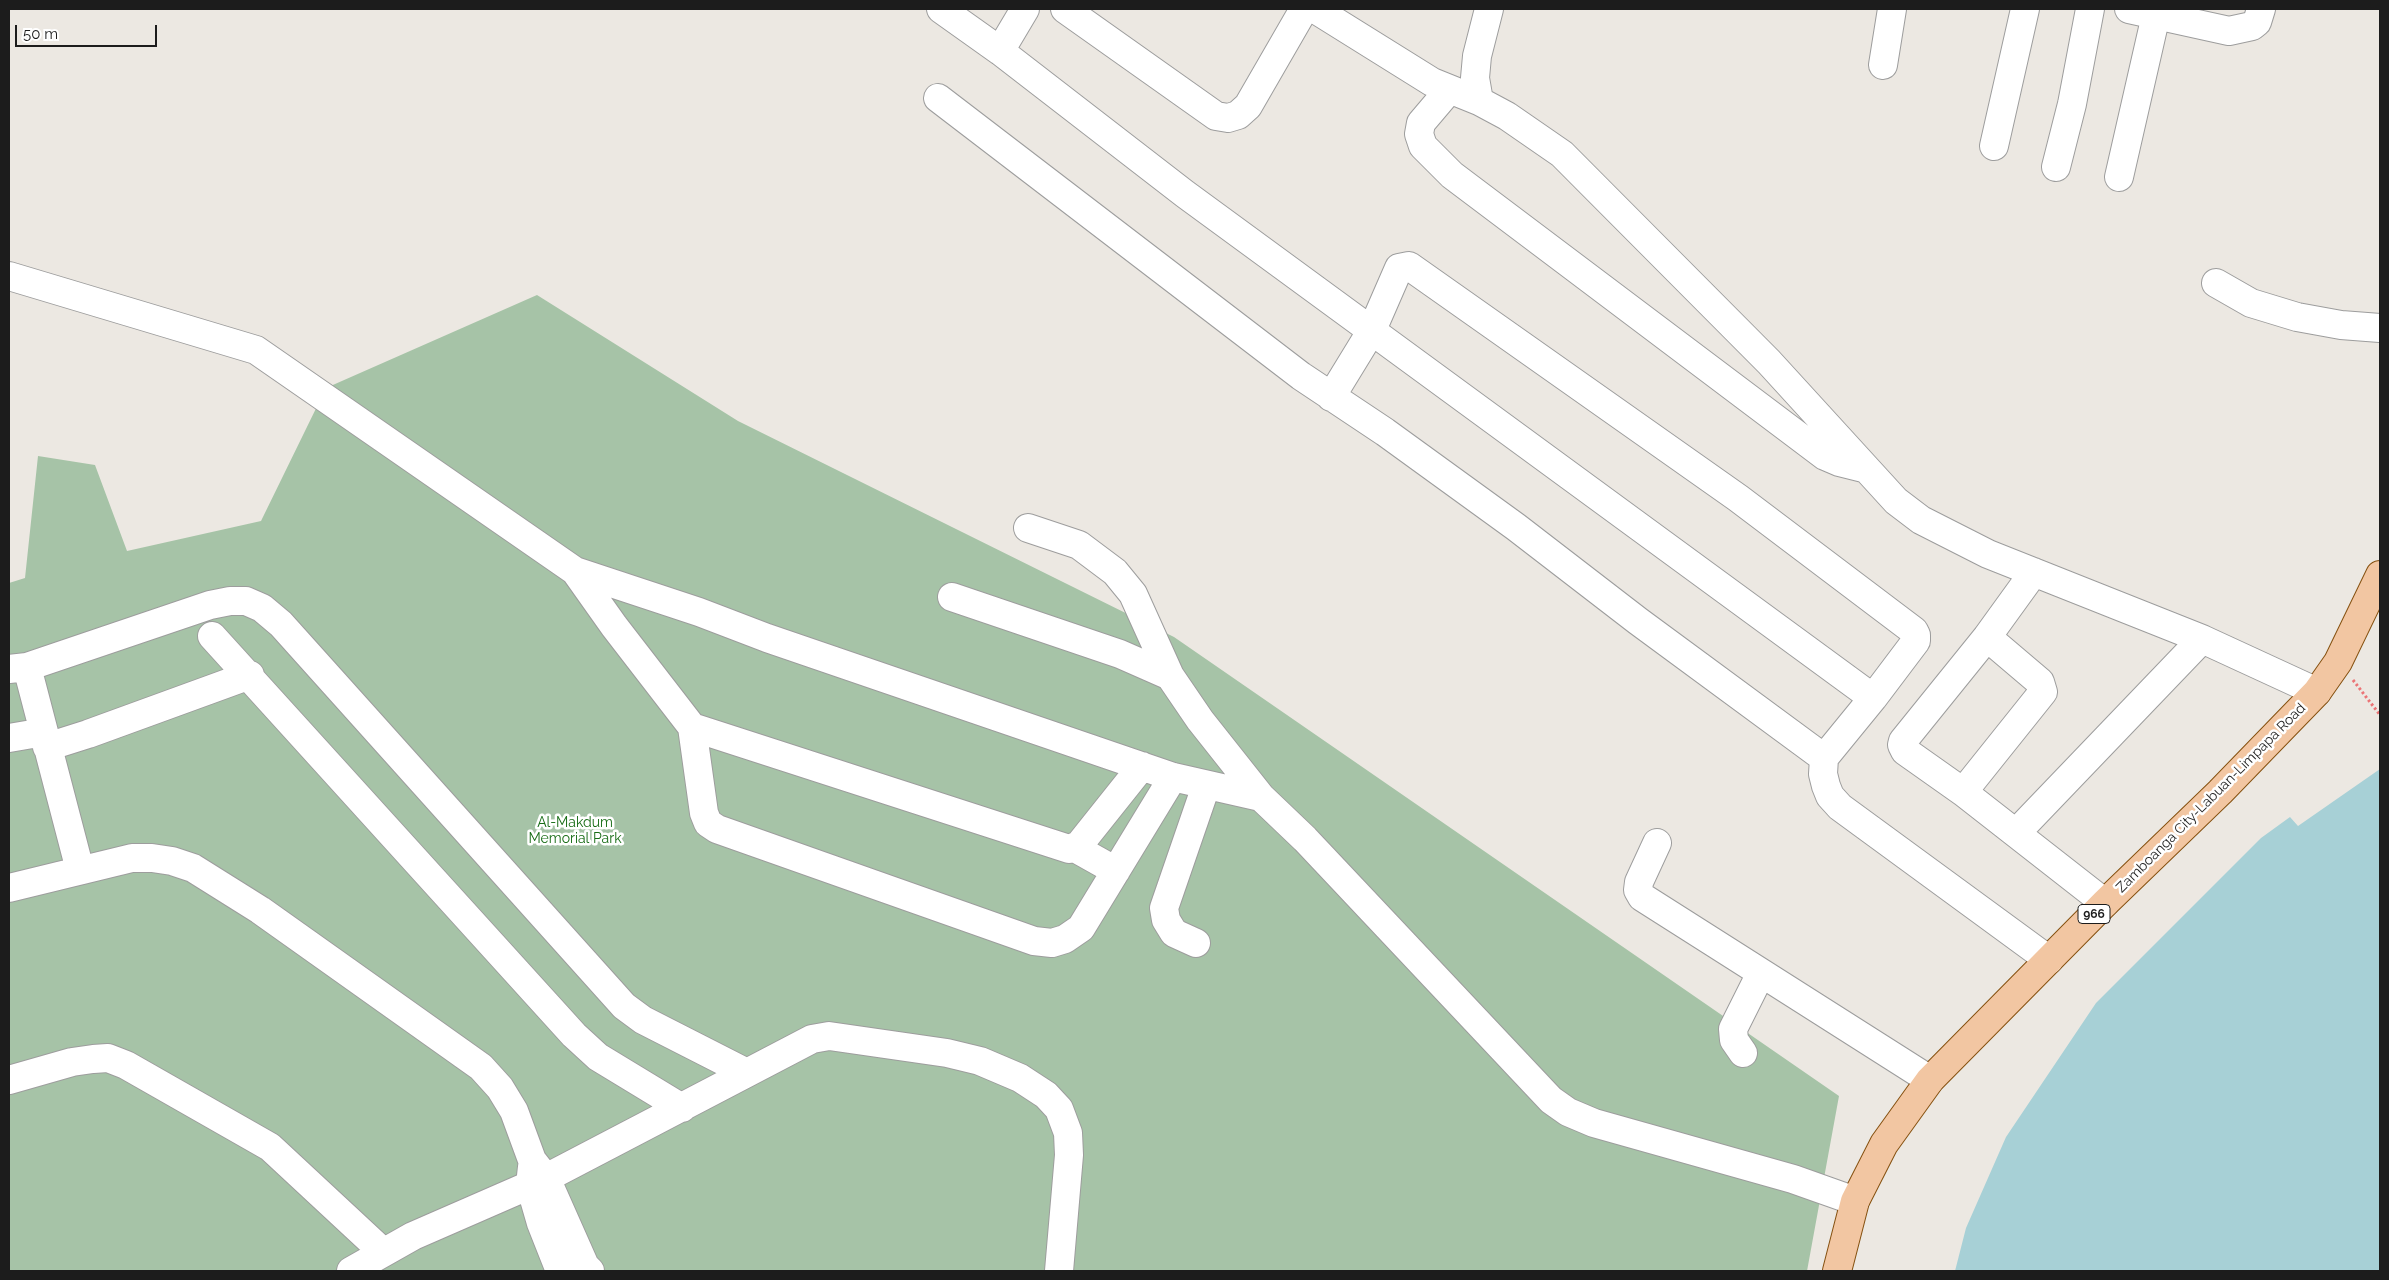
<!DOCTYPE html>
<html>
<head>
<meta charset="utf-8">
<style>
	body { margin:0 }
	#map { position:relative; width:2389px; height:1280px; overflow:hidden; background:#ece8e2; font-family:Raleway,sans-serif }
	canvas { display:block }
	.frame { position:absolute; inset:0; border:10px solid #1c1c1c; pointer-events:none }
	.scale { position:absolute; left:15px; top:25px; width:142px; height:22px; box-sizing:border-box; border:2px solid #1c1c1c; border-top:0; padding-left:6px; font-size:15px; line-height:18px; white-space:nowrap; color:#1c1c1c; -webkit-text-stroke:4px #fff; paint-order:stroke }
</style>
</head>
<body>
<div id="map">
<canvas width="2389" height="1280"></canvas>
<div class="frame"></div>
<div class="scale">50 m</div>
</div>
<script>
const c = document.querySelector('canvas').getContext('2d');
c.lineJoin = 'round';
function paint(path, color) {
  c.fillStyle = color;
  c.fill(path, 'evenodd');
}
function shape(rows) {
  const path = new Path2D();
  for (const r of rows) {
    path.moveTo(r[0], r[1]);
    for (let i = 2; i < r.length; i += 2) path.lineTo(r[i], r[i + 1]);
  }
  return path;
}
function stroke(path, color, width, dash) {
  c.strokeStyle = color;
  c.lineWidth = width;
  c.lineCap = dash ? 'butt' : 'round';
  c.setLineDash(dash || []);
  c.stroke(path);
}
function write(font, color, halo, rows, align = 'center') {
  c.font = font + ' Raleway,sans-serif';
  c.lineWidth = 5;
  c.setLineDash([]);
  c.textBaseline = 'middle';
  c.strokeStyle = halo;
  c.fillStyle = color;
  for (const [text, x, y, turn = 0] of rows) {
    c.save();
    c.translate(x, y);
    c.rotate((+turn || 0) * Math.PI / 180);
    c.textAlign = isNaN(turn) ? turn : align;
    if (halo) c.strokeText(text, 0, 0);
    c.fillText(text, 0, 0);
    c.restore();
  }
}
const cemetery = shape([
	[537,295,738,421,1174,637,1839,1096,1807,1271,9,1271,9,583,25,578,38,456,95,465,127,551,261,521,326,388]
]);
const water = shape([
	[2380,769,2380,1271,1955,1271,1966,1228,2006,1137,2096,1003,2261,838,2290,817,2298,826]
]);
const path = shape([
	[2353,680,2380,715]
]);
const minor = shape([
	[941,9,1000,51,1185,194,1873,698],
	[1065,9,1216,116,1228,118,1238,115,1248,106,1304,9],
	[1315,9,1432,82,1479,101,1507,116,1562,154,1769,362,1896,501,1921,520,1988,554,2202,639,2317,692],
	[2129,9,2229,31,2252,26,2257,22,2261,9],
	[1000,51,1025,9],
	[1883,65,1892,9],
	[1449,90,1421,123,1419,134,1423,146,1452,175,1825,456,1839,462,1863,468],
	[938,98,1301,376,1385,432,1516,527,1638,621,1824,758,1823,774,1826,786,1830,796,1840,807,2049,960],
	[1479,101,1475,78,1477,56,1489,9],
	[1994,146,2025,9],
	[2056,167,2072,104,2090,9],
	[2119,177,2156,15],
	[9,276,256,350,575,571,699,612,767,638,1173,777,1261,797,1305,839,1551,1100,1568,1112,1594,1123,1793,1179,1855,1201],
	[2216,283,2251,303,2297,317,2341,325,2380,328],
	[1331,397,1372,330,1399,268,1409,266,1738,498,1914,631,1916,635,1916,641,1873,698,1824,758],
	[1028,528,1079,545,1115,572,1133,594,1170,676],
	[575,571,614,626,692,727],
	[2034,572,1987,637,1903,741,1902,745,1905,751,1963,792,2105,903],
	[952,597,1120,654,1170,676,1200,720,1261,797],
	[212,636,574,1035,598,1057,682,1108],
	[27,667,80,870],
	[9,669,27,667,210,605,230,601,246,601,262,608,281,624,624,1006,643,1020,747,1073],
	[9,738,44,732],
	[47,747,88,734,250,675],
	[1142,766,1079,845,1069,849,692,727,704,813,708,823,717,829,1034,941,1052,943,1065,939,1081,928,1173,777],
	[1963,792,2043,692,2040,682,1987,637],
	[2017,832,2202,639],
	[1657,843,1639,882,1638,890,1642,897,1930,1080],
	[1075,848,1116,871],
	[9,888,132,858,152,858,172,861,193,868,260,910,481,1067,500,1088,514,1111,532,1160,546,1178,585,1266,590,1271],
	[1196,943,1174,933,1166,920,1164,908,1206,786],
	[1743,1053,1734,1040,1733,1029,1761,973],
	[9,1080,72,1062,93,1059,108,1058,126,1065,270,1147,383,1252],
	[532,1167,530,1185,541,1223,560,1271],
	[351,1271,413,1236,546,1178,812,1039,829,1036,947,1053,980,1061,1020,1078,1046,1095,1059,1109,1068,1133,1069,1155,1059,1271]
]);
const major = shape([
	[1837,1271,1855,1201,1884,1144,1930,1080,2105,903,2220,792,2317,692,2338,662,2380,575]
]);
const shields = [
	[2094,914,32]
];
const shieldNames = [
	["966",2094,914]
];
const streetNames = [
	["Zamboanga City-Labuan-Limpapa Road",2211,798,-45]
];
const parkNames = [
	["Al-Makdum",575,823],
	["Memorial Park",575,839]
];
paint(cemetery, '#a6c3a7');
paint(water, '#a7d0d6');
stroke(minor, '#9d9d9d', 30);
stroke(major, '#85500f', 30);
stroke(path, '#eb7476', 3, [2.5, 2.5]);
stroke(minor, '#fff', 28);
stroke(major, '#f2c6a2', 28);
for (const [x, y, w] of shields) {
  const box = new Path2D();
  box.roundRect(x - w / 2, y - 9.5, w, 19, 4);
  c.fillStyle = '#fff';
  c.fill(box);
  stroke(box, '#1c1c1c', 1);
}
write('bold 12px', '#1c1c1c', null, shieldNames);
write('14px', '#1c1c1c', '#fff', streetNames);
write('14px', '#186d16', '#fff', parkNames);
</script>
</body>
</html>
